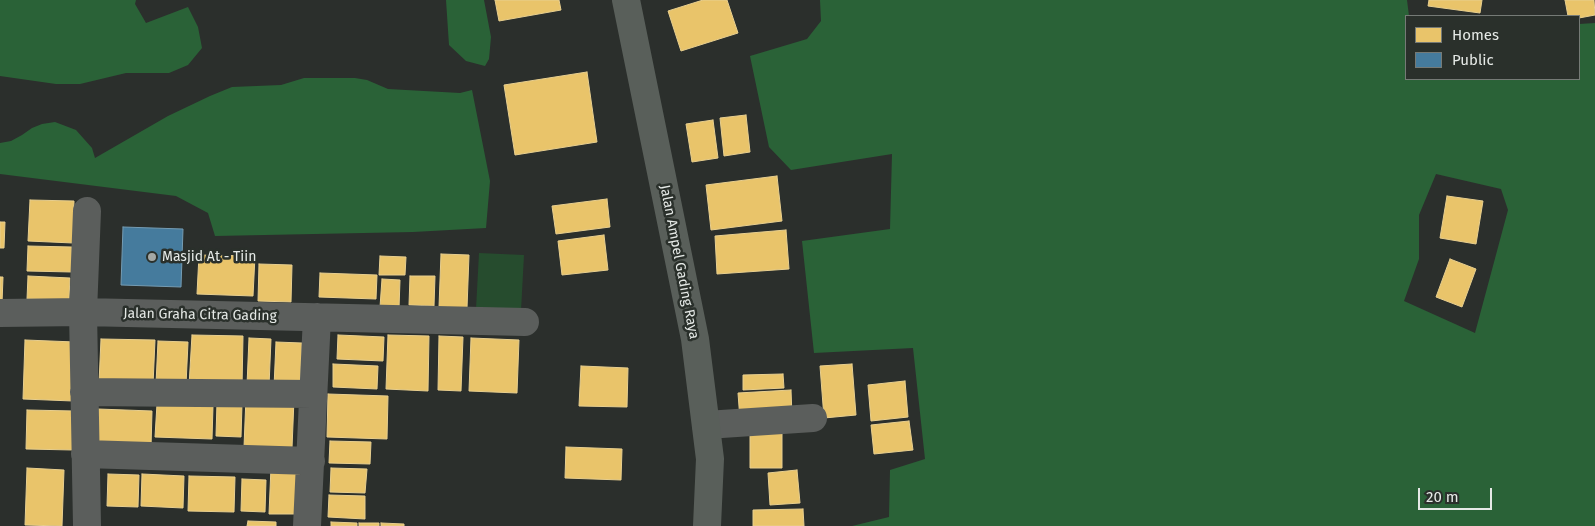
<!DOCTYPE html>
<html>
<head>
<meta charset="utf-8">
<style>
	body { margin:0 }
	#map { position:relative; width:1595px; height:526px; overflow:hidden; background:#2b2f2c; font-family:"Fira Sans",sans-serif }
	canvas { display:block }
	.legend { position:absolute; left:1405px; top:15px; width:175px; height:65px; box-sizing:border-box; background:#2a302b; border:1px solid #757a76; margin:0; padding:6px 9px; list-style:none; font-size:15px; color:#e5e9e6 }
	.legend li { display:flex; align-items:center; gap:10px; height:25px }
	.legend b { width:25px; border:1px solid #757a76 }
	.scale { position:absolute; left:1418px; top:488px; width:74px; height:22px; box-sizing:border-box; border:2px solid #e5e9e6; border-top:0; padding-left:6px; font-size:15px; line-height:18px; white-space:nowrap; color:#e5e9e6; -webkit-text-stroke:4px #2a302b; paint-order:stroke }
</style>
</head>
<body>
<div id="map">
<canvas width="1595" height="526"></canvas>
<ul class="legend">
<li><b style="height:14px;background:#e9c46a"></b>Homes</li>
<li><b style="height:14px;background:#457b9d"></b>Public</li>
</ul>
<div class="scale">20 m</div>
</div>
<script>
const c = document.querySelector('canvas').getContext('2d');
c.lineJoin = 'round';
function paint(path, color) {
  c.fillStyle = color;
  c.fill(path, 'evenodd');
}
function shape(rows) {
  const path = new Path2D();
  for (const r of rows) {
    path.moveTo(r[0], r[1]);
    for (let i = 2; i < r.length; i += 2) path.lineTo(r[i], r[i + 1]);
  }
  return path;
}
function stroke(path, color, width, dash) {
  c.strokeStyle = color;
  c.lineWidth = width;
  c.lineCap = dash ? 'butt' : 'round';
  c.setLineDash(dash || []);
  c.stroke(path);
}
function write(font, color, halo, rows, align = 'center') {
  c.font = font + ' "Fira Sans",sans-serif';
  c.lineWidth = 5;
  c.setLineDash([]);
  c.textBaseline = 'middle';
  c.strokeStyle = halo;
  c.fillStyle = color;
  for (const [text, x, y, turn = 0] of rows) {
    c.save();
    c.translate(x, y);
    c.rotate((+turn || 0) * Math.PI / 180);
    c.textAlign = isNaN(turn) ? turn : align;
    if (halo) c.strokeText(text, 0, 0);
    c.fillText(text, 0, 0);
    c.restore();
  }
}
const green = shape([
	[479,253,524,255,521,311,476,309]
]);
const forest = shape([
	[0,0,136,0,135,4,146,23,188,7,198,27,202,48,188,65,169,73,126,73,80,84,56,84,0,76],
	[446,0,484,0,491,37,489,59,485,66,466,61,449,45],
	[820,0,1407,0,1409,16,1406,16,1406,79,1579,79,1579,24,1595,23,1595,526,852,526,889,517,890,470,925,459,913,348,814,353,802,241,890,229,892,154,791,170,769,147,750,56,807,39,821,21],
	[1436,174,1501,189,1508,210,1475,333,1404,301,1419,259,1419,215],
	[304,78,355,78,367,80,388,89,460,93,472,90,490,181,486,228,413,232,215,236,208,213,176,196,0,174,0,143,11,141,22,135,32,128,42,124,55,122,76,130,92,148,95,158,168,116,210,96,232,87,281,85]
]);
const homes = shape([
	[495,0,559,0,561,10,499,21,495,0],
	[703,0,727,0,738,33,681,51,668,11,703,0],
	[1429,0,1482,0,1480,13,1428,6,1429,0],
	[1565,0,1594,0,1595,15,1579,18,1579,16,1568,16,1565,0],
	[587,72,597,142,515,155,504,85,587,72],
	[746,115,750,152,724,156,720,118,746,115],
	[713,120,718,158,692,162,686,124,713,120],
	[777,176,782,221,711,230,706,185,777,176],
	[1447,196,1483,201,1476,244,1440,238,1447,196],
	[607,199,610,227,556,234,552,206,607,199],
	[30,200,74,201,73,243,28,241,30,200],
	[0,222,5,222,4,248,0,248,0,222],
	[786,230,789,269,717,274,715,236,786,230],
	[604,235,608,270,562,275,558,241,604,235],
	[28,246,72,247,72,272,27,271,28,246],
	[441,254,469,255,467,308,439,307,441,254],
	[199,255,255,256,253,296,197,294,199,255],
	[380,256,406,257,405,275,379,275,380,256],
	[1450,259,1476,269,1462,307,1436,297,1450,259],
	[259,264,292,265,291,302,258,301,259,264],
	[320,273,377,275,376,299,319,297,320,273],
	[28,276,70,278,69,300,27,299,28,276],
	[410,276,435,276,434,306,409,305,410,276],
	[0,277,3,277,2,303,0,303,0,277],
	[382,279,400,280,399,308,380,307,382,279],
	[192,335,243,336,242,387,189,386,192,335],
	[338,335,384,337,383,361,337,359,338,335],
	[388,335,429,336,428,391,386,389,388,335],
	[439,336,463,337,461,391,438,390,439,336],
	[249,338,271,339,269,386,247,385,249,338],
	[471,338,519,340,517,393,469,391,471,338],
	[101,339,155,340,153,385,99,383,101,339],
	[25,340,75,342,73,401,23,399,25,340],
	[158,341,188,342,186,385,156,384,158,341],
	[276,342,302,343,300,388,274,387,276,342],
	[333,364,378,366,377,389,333,387,333,364],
	[852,364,856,415,824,418,820,366,852,364],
	[581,366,628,368,627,407,579,406,581,366],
	[783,374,784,388,743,390,743,375,783,374],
	[905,381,908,417,871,421,868,385,905,381],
	[791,390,792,416,740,420,738,393,791,390],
	[328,394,388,396,387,439,327,437,328,394],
	[246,397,294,399,292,448,244,447,246,397],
	[217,403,242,404,241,437,216,436,217,403],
	[157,404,213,406,212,439,155,437,157,404],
	[98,409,152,411,151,447,97,445,98,409],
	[27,410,74,411,73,450,26,449,27,410],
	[909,421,913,450,874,454,871,425,909,421],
	[782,430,782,468,750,468,750,431,782,430],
	[330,441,371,442,370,464,329,463,330,441],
	[566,447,622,449,621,480,565,478,566,447],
	[271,467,300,468,298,514,269,514,271,467],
	[27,468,64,470,62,526,25,525,27,468],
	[331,468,367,469,365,493,330,492,331,468],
	[797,470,800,503,770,505,768,473,797,470],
	[108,474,139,475,138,507,107,506,108,474],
	[142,474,184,476,183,508,141,506,142,474],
	[189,476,235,477,234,512,188,511,189,476],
	[242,479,266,480,265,512,241,511,242,479],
	[329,495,365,496,365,519,328,517,329,495],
	[803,509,804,526,753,526,753,510,803,509],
	[248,521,276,522,276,526,247,526,248,521],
	[331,522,357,523,357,526,331,526,331,522],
	[359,523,379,523,379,526,359,526,359,523],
	[381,523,404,524,404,526,381,526,381,523]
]);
const public = shape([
	[123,227,183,229,181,287,121,285,123,227]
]);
const street = shape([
	[0,313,83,312,525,322],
	[84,392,313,394],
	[706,425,813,418],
	[85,454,311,461],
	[87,525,83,312,87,211],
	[307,526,317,317]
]);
const secondary = shape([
	[626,0,695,339,710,459,707,526]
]);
const markers = [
	[152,257,5,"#a4a8a5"]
];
const poiNames = [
	["Masjid At - Tiin",162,257]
];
const streetNames = [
	["Jalan Ampel Gading Raya",679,262,79],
	["Jalan Graha Citra Gading",200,315,1]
];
paint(green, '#264c2e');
paint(forest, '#2a6237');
paint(homes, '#e9c46a');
stroke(homes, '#e8cf8f', 1);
paint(public, '#457b9d');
stroke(public, '#759cb3', 1);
stroke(street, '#5b5e5c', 28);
stroke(secondary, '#595f5a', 28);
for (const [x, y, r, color] of markers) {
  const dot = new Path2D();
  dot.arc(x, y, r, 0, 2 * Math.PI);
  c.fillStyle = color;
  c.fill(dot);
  stroke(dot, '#2a302b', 2);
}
write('14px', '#e5e9e6', '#2a302b', poiNames, 'left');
write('14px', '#e5e9e6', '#2a302b', streetNames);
</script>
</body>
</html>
